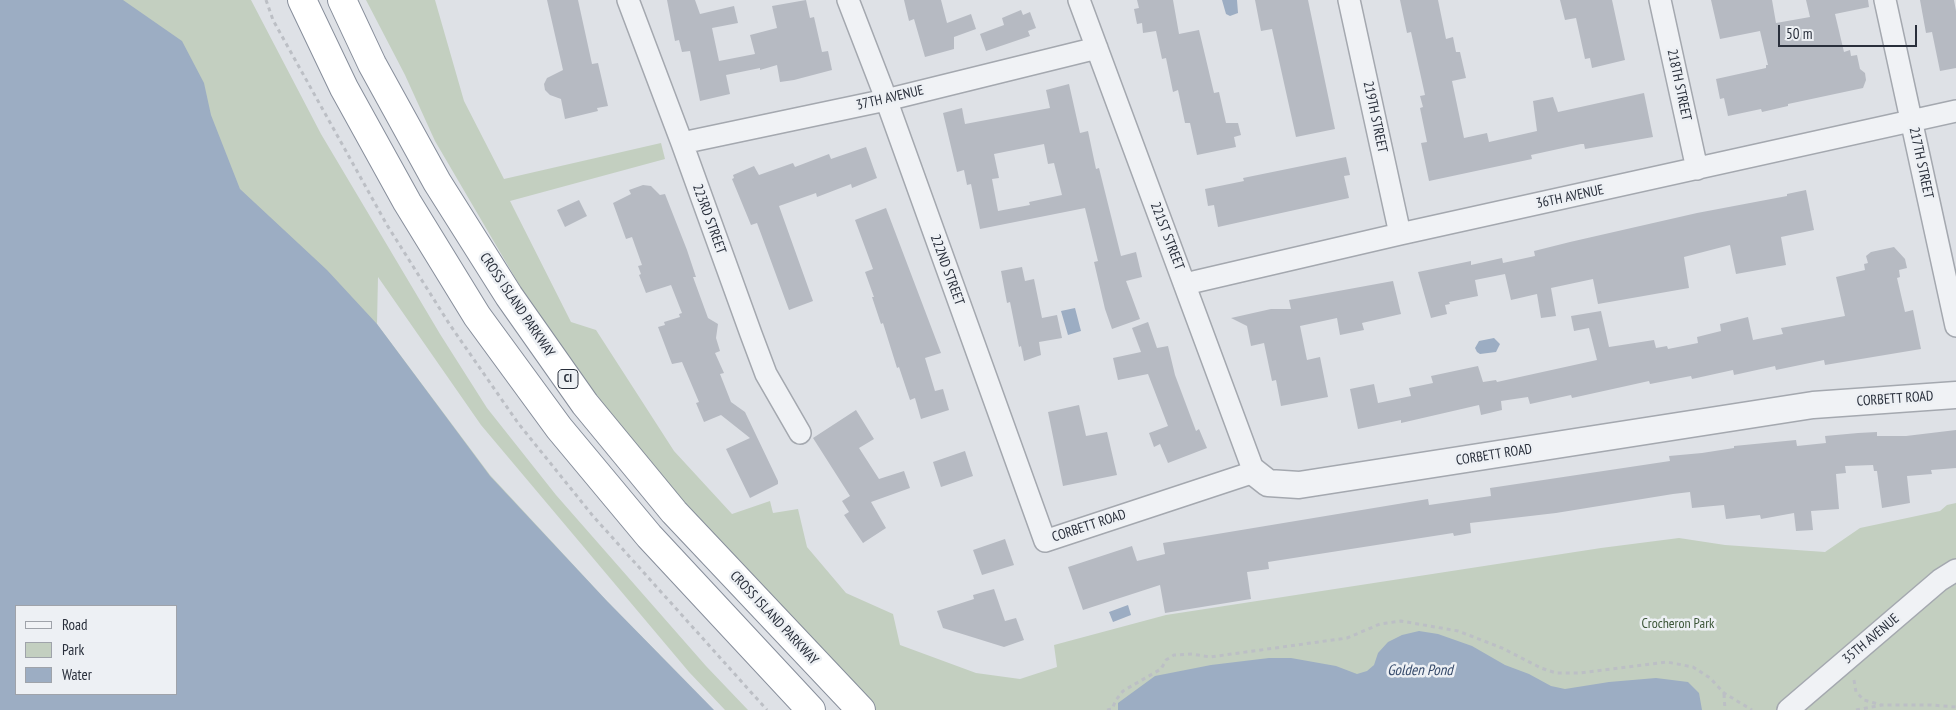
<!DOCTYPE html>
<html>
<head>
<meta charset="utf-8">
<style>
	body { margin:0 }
	#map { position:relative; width:1956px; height:710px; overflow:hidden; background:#dee1e6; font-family:"PT Sans Narrow",sans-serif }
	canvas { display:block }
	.legend { position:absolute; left:15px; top:605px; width:162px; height:90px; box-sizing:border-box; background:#edf0f4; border:1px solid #9fa3aa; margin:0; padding:6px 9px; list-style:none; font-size:15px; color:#292f3b }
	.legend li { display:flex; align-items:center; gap:10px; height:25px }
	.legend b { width:25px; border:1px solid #9fa3aa }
	.scale { position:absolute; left:1778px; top:25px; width:139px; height:22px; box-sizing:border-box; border:2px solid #292f3b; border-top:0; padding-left:6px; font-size:15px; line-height:18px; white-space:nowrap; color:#292f3b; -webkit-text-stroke:4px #edf0f4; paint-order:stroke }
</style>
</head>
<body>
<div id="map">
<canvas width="1956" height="710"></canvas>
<ul class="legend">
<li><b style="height:6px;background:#f0f2f5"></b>Road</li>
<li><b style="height:14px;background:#c3cfc0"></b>Park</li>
<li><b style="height:14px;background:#9cadc3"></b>Water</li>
</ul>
<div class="scale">50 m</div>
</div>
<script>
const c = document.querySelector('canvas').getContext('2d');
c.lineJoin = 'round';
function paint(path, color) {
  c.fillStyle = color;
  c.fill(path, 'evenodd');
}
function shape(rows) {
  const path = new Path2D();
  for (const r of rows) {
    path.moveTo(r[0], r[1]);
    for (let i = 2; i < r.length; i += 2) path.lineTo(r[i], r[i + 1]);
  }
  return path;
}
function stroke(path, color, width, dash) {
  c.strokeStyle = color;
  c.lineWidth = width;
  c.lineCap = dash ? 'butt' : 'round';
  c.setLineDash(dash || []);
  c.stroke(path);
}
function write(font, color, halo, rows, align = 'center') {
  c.font = font + ' "PT Sans Narrow",sans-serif';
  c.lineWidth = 5;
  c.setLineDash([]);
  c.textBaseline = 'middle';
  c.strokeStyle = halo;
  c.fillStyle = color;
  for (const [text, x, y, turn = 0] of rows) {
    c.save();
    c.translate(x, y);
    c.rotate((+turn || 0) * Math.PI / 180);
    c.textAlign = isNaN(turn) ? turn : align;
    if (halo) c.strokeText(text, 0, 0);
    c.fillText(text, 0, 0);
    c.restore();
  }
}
const green = shape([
	[0,0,251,0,321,134,440,334,487,408,556,495,706,666,748,710,725,710,689,672,481,425,378,277,377,324,490,475,606,600,714,710],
	[366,0,435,0,464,101,504,179,661,143,665,159,510,201,571,322,596,330,674,451,732,514,770,501,773,513,798,509,807,547,846,593,893,614,900,645,976,673,1020,679,1057,667,1054,645,1166,615,1601,548,1679,538,1725,545,1825,552,1860,528,1940,511,1947,505,1956,503,1956,710,875,710,686,509,628,437,541,322,435,141,405,75]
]);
const water = shape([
	[0,0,123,0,182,41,204,83,211,115,240,189,327,270,377,324,490,476,606,600,714,710,0,710],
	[16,606,176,606,176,694,16,694],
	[1222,0,1237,0,1238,13,1230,16,1226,14],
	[1075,308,1081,331,1068,335,1061,311],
	[1494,338,1500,344,1496,352,1480,354,1477,352,1475,348,1479,341],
	[1128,605,1131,615,1113,622,1109,612],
	[1419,631,1438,634,1472,646,1505,665,1529,674,1551,686,1565,689,1609,682,1656,678,1688,682,1699,693,1702,710,1118,710,1118,703,1155,676,1211,665,1269,658,1291,658,1336,666,1357,674,1367,671,1374,665,1378,653,1388,642,1402,635]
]);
const building = shape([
	[547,0,578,0,592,64,598,63,608,106,597,108,598,111,565,119,561,99,550,95,545,90,544,84,547,78,563,70],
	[667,0,695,0,700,14,734,6,738,23,712,28,719,61,755,54,750,35,777,28,772,6,806,0,810,18,814,17,822,52,828,51,832,70,794,80,780,82,777,65,760,70,760,68,726,75,730,94,700,101,690,51,682,52,679,40,675,41],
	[904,0,941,0,947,23,971,14,976,29,954,37,954,49,925,57,914,19,909,21],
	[1137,0,1173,0,1179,34,1199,30,1214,93,1219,92,1226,123,1238,123,1241,135,1234,137,1236,147,1197,155,1190,123,1185,123,1178,90,1173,92,1166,58,1162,59,1156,31,1143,33,1142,23,1137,24,1134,9,1139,8],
	[1255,0,1308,0,1335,129,1296,137,1272,29,1261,31],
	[1400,0,1438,0,1446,39,1453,37,1456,52,1460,52,1466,78,1452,81,1464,138,1487,133,1489,142,1537,131,1533,101,1553,97,1558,112,1644,93,1653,137,1585,149,1584,144,1581,144,1531,155,1532,159,1429,181,1421,143,1427,142,1420,108,1423,107,1420,96,1425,95,1411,32,1407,33],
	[1560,0,1612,0,1625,60,1592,68,1590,58,1585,59,1576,18,1565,20],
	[1711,0,1772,0,1776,23,1810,17,1806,0,1868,0,1869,7,1835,14,1844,52,1850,50,1851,56,1857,55,1860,69,1865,73,1866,80,1863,88,1788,104,1788,106,1762,112,1761,109,1728,116,1724,98,1720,99,1716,79,1766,68,1766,65,1768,65,1760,31,1720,39],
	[1920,0,1954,0,1956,11,1956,68,1940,71,1932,32,1926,33],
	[1021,10,1023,15,1030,12,1036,28,1028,31,1030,36,986,51,980,34,1004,25,1002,18],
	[1069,84,1080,133,1088,131,1096,169,1099,168,1121,256,1136,252,1142,277,1126,281,1140,319,1112,329,1105,309,1094,262,1098,261,1085,208,980,229,971,184,967,185,964,170,957,172,943,113,962,108,965,124,1050,108,1046,90],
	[1044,144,1048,164,1054,163,1062,195,1029,202,1030,205,998,211,992,179,999,178,994,154],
	[866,147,877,178,852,188,851,184,817,197,816,193,779,206,813,301,789,310,757,223,751,225,732,179,734,178,733,175,754,166,759,175,793,163,795,167,829,154,831,159],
	[1346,157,1350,175,1344,176,1349,198,1218,227,1214,205,1208,206,1205,189,1244,181,1243,178],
	[643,185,651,186,660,195,665,194,687,250,696,277,693,277,708,318,718,324,716,338,720,351,715,353,724,373,720,374,731,402,745,412,778,481,778,484,750,498,726,449,750,438,721,415,704,422,696,403,699,402,682,362,672,364,658,327,665,325,664,322,680,317,679,314,682,313,671,285,646,293,639,275,641,274,638,266,642,265,632,237,626,239,613,203,631,194,629,190],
	[1806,190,1814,230,1781,237,1786,265,1736,274,1730,245,1684,257,1689,288,1598,304,1593,279,1551,288,1556,316,1541,318,1537,294,1511,300,1505,274,1475,280,1478,296,1449,302,1450,304,1445,305,1447,314,1431,318,1418,272,1471,261,1471,265,1502,258,1503,263,1535,256,1534,251,1570,242,1697,213,1787,196,1787,194],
	[579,200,587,216,565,227,557,210],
	[886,208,941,353,925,358,935,391,943,389,949,410,921,419,915,398,910,400,899,367,897,368,883,323,881,324,872,297,874,297,865,272,873,269,855,220],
	[1894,247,1905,259,1907,268,1899,270,1900,277,1897,278,1905,312,1913,310,1921,349,1825,365,1824,360,1776,370,1775,366,1734,375,1733,370,1692,379,1691,376,1650,384,1649,381,1572,398,1571,395,1530,404,1528,397,1501,401,1502,410,1481,415,1479,405,1401,423,1401,420,1358,429,1350,389,1374,384,1378,403,1411,396,1409,388,1433,383,1431,376,1478,366,1483,382,1496,380,1497,382,1597,360,1589,328,1574,331,1571,316,1601,311,1609,347,1654,340,1656,348,1667,346,1668,349,1698,343,1697,337,1721,331,1720,324,1748,317,1753,340,1783,334,1781,328,1845,316,1836,277,1865,270,1864,264,1868,263,1866,256,1871,252],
	[1022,267,1025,281,1034,279,1042,318,1057,315,1062,338,1039,342,1041,355,1024,361,1021,346,1019,347,1010,302,1007,303,1001,271],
	[1393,281,1401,314,1362,323,1364,330,1340,335,1337,318,1300,326,1307,360,1320,357,1328,397,1281,406,1276,380,1272,381,1264,343,1251,346,1247,326,1231,318,1271,309,1291,309,1289,300],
	[1148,322,1157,348,1168,346,1175,375,1196,431,1199,429,1207,448,1168,463,1160,444,1154,447,1149,433,1168,426,1148,374,1118,380,1113,358,1141,352,1132,328],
	[1079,405,1086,436,1107,432,1117,475,1063,486,1048,412],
	[856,410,874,439,859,448,879,479,904,471,910,488,871,502,886,528,863,543,844,515,849,512,842,501,850,496,813,438],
	[1956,430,1956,468,1931,470,1932,474,1907,476,1910,503,1882,508,1877,471,1874,471,1873,465,1845,466,1846,473,1836,474,1839,509,1811,511,1813,530,1796,531,1794,513,1761,519,1760,515,1726,519,1724,505,1692,508,1690,492,1673,494,1556,513,1470,523,1471,533,1454,536,1453,533,1268,562,1269,569,1247,572,1251,599,1165,613,1160,585,1083,610,1068,567,1132,546,1137,561,1165,554,1163,543,1428,499,1429,505,1491,496,1490,488,1670,461,1669,456,1702,453,1734,448,1734,446,1796,440,1797,446,1826,443,1825,436,1858,433,1877,432,1877,436,1906,436],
	[965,451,973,476,941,487,933,462],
	[1005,539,1014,565,982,575,973,550],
	[994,589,1005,621,1016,618,1024,640,1004,647,943,628,937,611,974,599,973,595]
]);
const path = shape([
	[266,0,273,20,387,225,450,325,518,423,593,516,767,710],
	[1854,680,1856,692,1864,700,1881,705],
	[1724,694,1725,710],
	[1107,710,1112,709,1116,700,1123,691,1161,669,1166,660,1174,655,1192,654,1210,657,1347,638,1380,624,1401,621,1458,631,1502,648,1541,668,1556,673,1579,673,1667,662,1693,667,1710,678,1724,693,1752,710],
	[1856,710,1882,705,1931,705,1956,707]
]);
const minor = shape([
	[628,0,682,143,751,334,766,374,800,433],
	[848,0,882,88,1045,541,1254,472,1079,0],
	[1349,0,1400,234],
	[1660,0,1697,169],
	[1885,0,1956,326],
	[682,143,886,100,1097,48],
	[1185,284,1400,234,1956,111],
	[1788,710,1940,580,1956,570]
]);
const tertiary = shape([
	[1254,472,1268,483,1299,485,1813,405,1956,395]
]);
const motorway = shape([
	[302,0,344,88,407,202,477,316,559,428,649,536,811,710],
	[342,0,372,64,437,182,509,296,585,404,674,512,861,710]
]);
const shields = [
	[568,379,20]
];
const shieldNames = [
	["CI",568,379]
];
const streetNames = [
	["218TH STREET",1679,85,78],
	["37TH AVENUE",890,98,-13],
	["219TH STREET",1375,117,78],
	["217TH STREET",1921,163,78],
	["36TH AVENUE",1570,197,-12],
	["223RD STREET",709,219,70],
	["221ST STREET",1167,236,69],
	["222ND STREET",947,270,70],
	["CROSS ISLAND PARKWAY",517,305,56],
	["CORBETT ROAD",1895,399,-4],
	["CORBETT ROAD",1494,455,-9],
	["CORBETT ROAD",1089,526,-18],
	["CROSS ISLAND PARKWAY",774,618,47],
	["35TH AVENUE",1871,639,-40]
];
const parkNames = [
	["Crocheron Park",1678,624]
];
const waterNames = [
	["Golden Pond",1420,671]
];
paint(green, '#c3cfc0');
paint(water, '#9cadc3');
paint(building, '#b6bac2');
stroke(minor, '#a4a8af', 24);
stroke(tertiary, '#a4a8af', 29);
stroke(motorway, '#878e9b', 30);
stroke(path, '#bcbfc5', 3, [4, 4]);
stroke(minor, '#f0f2f5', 21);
stroke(tertiary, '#f0f2f5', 26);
stroke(motorway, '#fff', 28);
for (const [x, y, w] of shields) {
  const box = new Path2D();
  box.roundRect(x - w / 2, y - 9.5, w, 19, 4);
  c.fillStyle = '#edf0f4';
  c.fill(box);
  stroke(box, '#292f3b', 1);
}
write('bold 12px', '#292f3b', null, shieldNames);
write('14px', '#292f3b', '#edf0f4', streetNames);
write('14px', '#3c5638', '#edf0f4', parkNames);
write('italic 15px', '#374b6b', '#edf0f4', waterNames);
</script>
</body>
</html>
